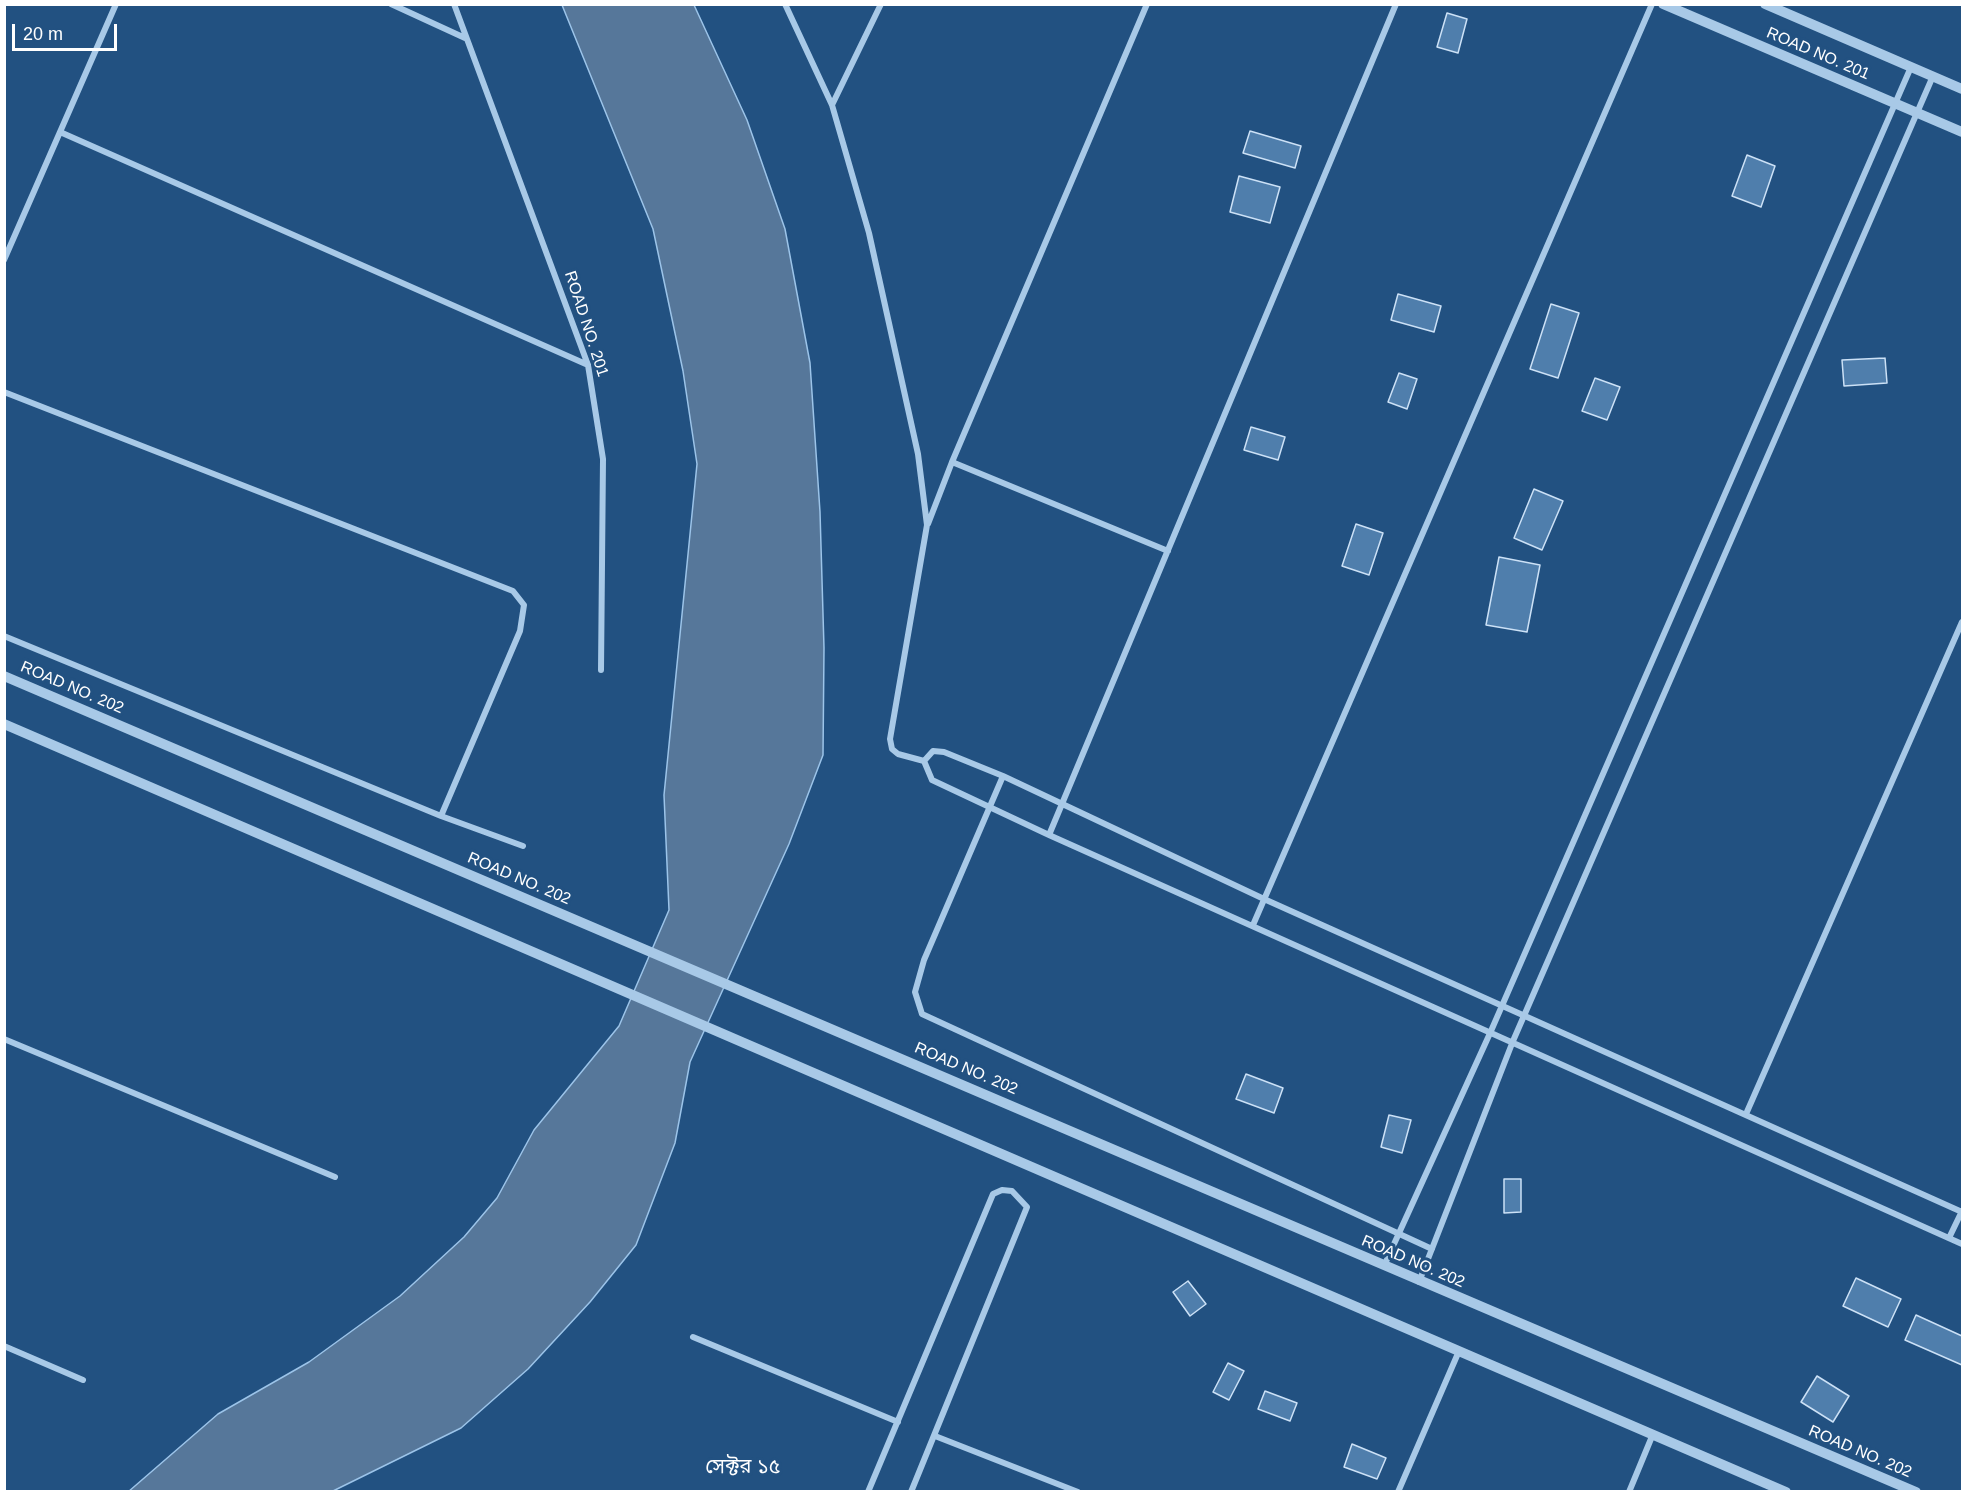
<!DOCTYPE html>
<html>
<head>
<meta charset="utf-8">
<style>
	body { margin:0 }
	#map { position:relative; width:1967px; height:1496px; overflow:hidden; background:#225181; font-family:Arial,sans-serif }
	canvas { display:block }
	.frame { position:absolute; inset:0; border:6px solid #fff; pointer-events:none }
	.scale { position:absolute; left:12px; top:24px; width:105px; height:27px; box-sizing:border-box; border:3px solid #fff; border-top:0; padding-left:8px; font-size:18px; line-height:21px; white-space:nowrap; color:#fff; -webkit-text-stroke:4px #225181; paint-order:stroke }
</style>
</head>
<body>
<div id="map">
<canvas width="1967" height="1496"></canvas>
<div class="frame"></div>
<div class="scale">20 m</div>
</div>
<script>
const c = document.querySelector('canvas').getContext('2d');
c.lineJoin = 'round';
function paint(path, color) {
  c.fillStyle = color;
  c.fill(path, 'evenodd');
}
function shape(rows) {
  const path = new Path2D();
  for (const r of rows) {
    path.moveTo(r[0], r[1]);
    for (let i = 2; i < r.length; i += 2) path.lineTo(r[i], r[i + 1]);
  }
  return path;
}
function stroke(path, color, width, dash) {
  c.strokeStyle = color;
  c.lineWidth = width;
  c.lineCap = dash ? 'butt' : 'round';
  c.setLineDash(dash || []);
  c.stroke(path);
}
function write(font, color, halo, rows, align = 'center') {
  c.font = font + ' Arial,"Noto Sans Bengali",sans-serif';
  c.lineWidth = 6;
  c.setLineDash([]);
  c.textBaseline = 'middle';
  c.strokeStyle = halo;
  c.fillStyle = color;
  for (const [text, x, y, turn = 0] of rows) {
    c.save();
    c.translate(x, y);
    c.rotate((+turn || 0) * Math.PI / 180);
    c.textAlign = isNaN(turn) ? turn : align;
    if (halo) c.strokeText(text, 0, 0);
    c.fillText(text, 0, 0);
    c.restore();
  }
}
const water = shape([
	[562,5,694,5,747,120,785,229,810,363,820,512,824,648,823,755,789,844,690,1062,675,1143,636,1245,590,1302,528,1369,461,1428,333,1491,128,1492,218,1414,309,1362,400,1296,464,1237,497,1198,534,1130,619,1026,669,910,664,795,697,464,683,371,653,229,562,5]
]);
const building = shape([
	[1447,13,1467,19,1458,53,1437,47,1447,13],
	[1250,131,1301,146,1295,168,1243,153,1250,131],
	[1747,155,1775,166,1761,207,1732,196,1747,155],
	[1239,176,1280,187,1270,223,1230,212,1239,176],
	[1398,294,1441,306,1434,332,1391,320,1398,294],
	[1551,304,1579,313,1558,378,1530,369,1551,304],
	[1885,358,1887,383,1844,386,1842,360,1885,358],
	[1399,373,1417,379,1407,409,1388,402,1399,373],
	[1595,378,1620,387,1607,420,1582,411,1595,378],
	[1251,427,1285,437,1278,460,1244,450,1251,427],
	[1534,489,1563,501,1542,550,1514,538,1534,489],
	[1356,524,1383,533,1369,575,1342,566,1356,524],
	[1499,557,1540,565,1527,632,1486,625,1499,557],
	[1246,1074,1283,1088,1274,1113,1236,1099,1246,1074],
	[1389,1115,1411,1120,1402,1153,1381,1147,1389,1115],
	[1504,1179,1521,1179,1521,1212,1504,1213,1504,1179],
	[1856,1278,1901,1299,1888,1327,1843,1306,1856,1278],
	[1188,1281,1206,1304,1190,1316,1173,1292,1188,1281],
	[1916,1315,1962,1336,1962,1365,1905,1340,1916,1315],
	[1228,1363,1244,1371,1229,1400,1213,1392,1228,1363],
	[1817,1376,1849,1396,1833,1422,1801,1402,1817,1376],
	[1265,1391,1297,1403,1290,1421,1258,1409,1265,1391],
	[1352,1444,1386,1458,1377,1479,1344,1467,1352,1444]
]);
const minor = shape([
	[391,4,465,38],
	[454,4,588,365,603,459,601,670],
	[785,4,832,105,869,233,918,454,927,525,890,739,892,749,898,754,924,761],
	[832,105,881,4],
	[60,132,588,365],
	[4,260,116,4],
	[4,392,513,591,524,605,520,631,441,816],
	[952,462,1168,551],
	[928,524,952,462,1147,4],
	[4,636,441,816,523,846],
	[924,761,932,780,1049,835,1962,1244],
	[924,761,933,751,944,752,1003,776,1264,899,1962,1212],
	[1003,776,924,960,915,992,922,1014,1432,1249],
	[1049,835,1396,4],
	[1253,925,1652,4],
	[4,1039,335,1177],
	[1746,1114,1962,622],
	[1949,1238,1962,1211],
	[1384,1266,1491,1031,1911,67],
	[1419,1282,1513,1041,1933,76],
	[693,1337,898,1422],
	[4,1346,83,1380],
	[935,1436,1078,1492],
	[868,1492,993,1194,1002,1190,1012,1191,1027,1207,911,1492],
	[1398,1492,1459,1351],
	[1629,1492,1653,1434]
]);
const tertiary = shape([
	[1663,4,1962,132],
	[1765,4,1962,89],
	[4,676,1916,1492],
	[4,724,1786,1492]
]);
const streetNames = [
	["ROAD NO. 201",1818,54,23],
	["ROAD NO. 201",586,324,72],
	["ROAD NO. 202",72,688,23],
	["ROAD NO. 202",519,879,23],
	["ROAD NO. 202",966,1069,23],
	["ROAD NO. 202",1413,1262,23],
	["ROAD NO. 202",1860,1452,23]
];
const quarterNames = [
	["সেক্টর ১৫",743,1467]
];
paint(water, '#56779a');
stroke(water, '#9cc4e9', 1.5);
paint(building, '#4f7eac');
stroke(building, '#cce1f6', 1.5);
stroke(minor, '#a8c9e7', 6);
stroke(tertiary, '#a8c9e7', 10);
write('16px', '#fff', '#225181', streetNames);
write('20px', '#fff', '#225181', quarterNames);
</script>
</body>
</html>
